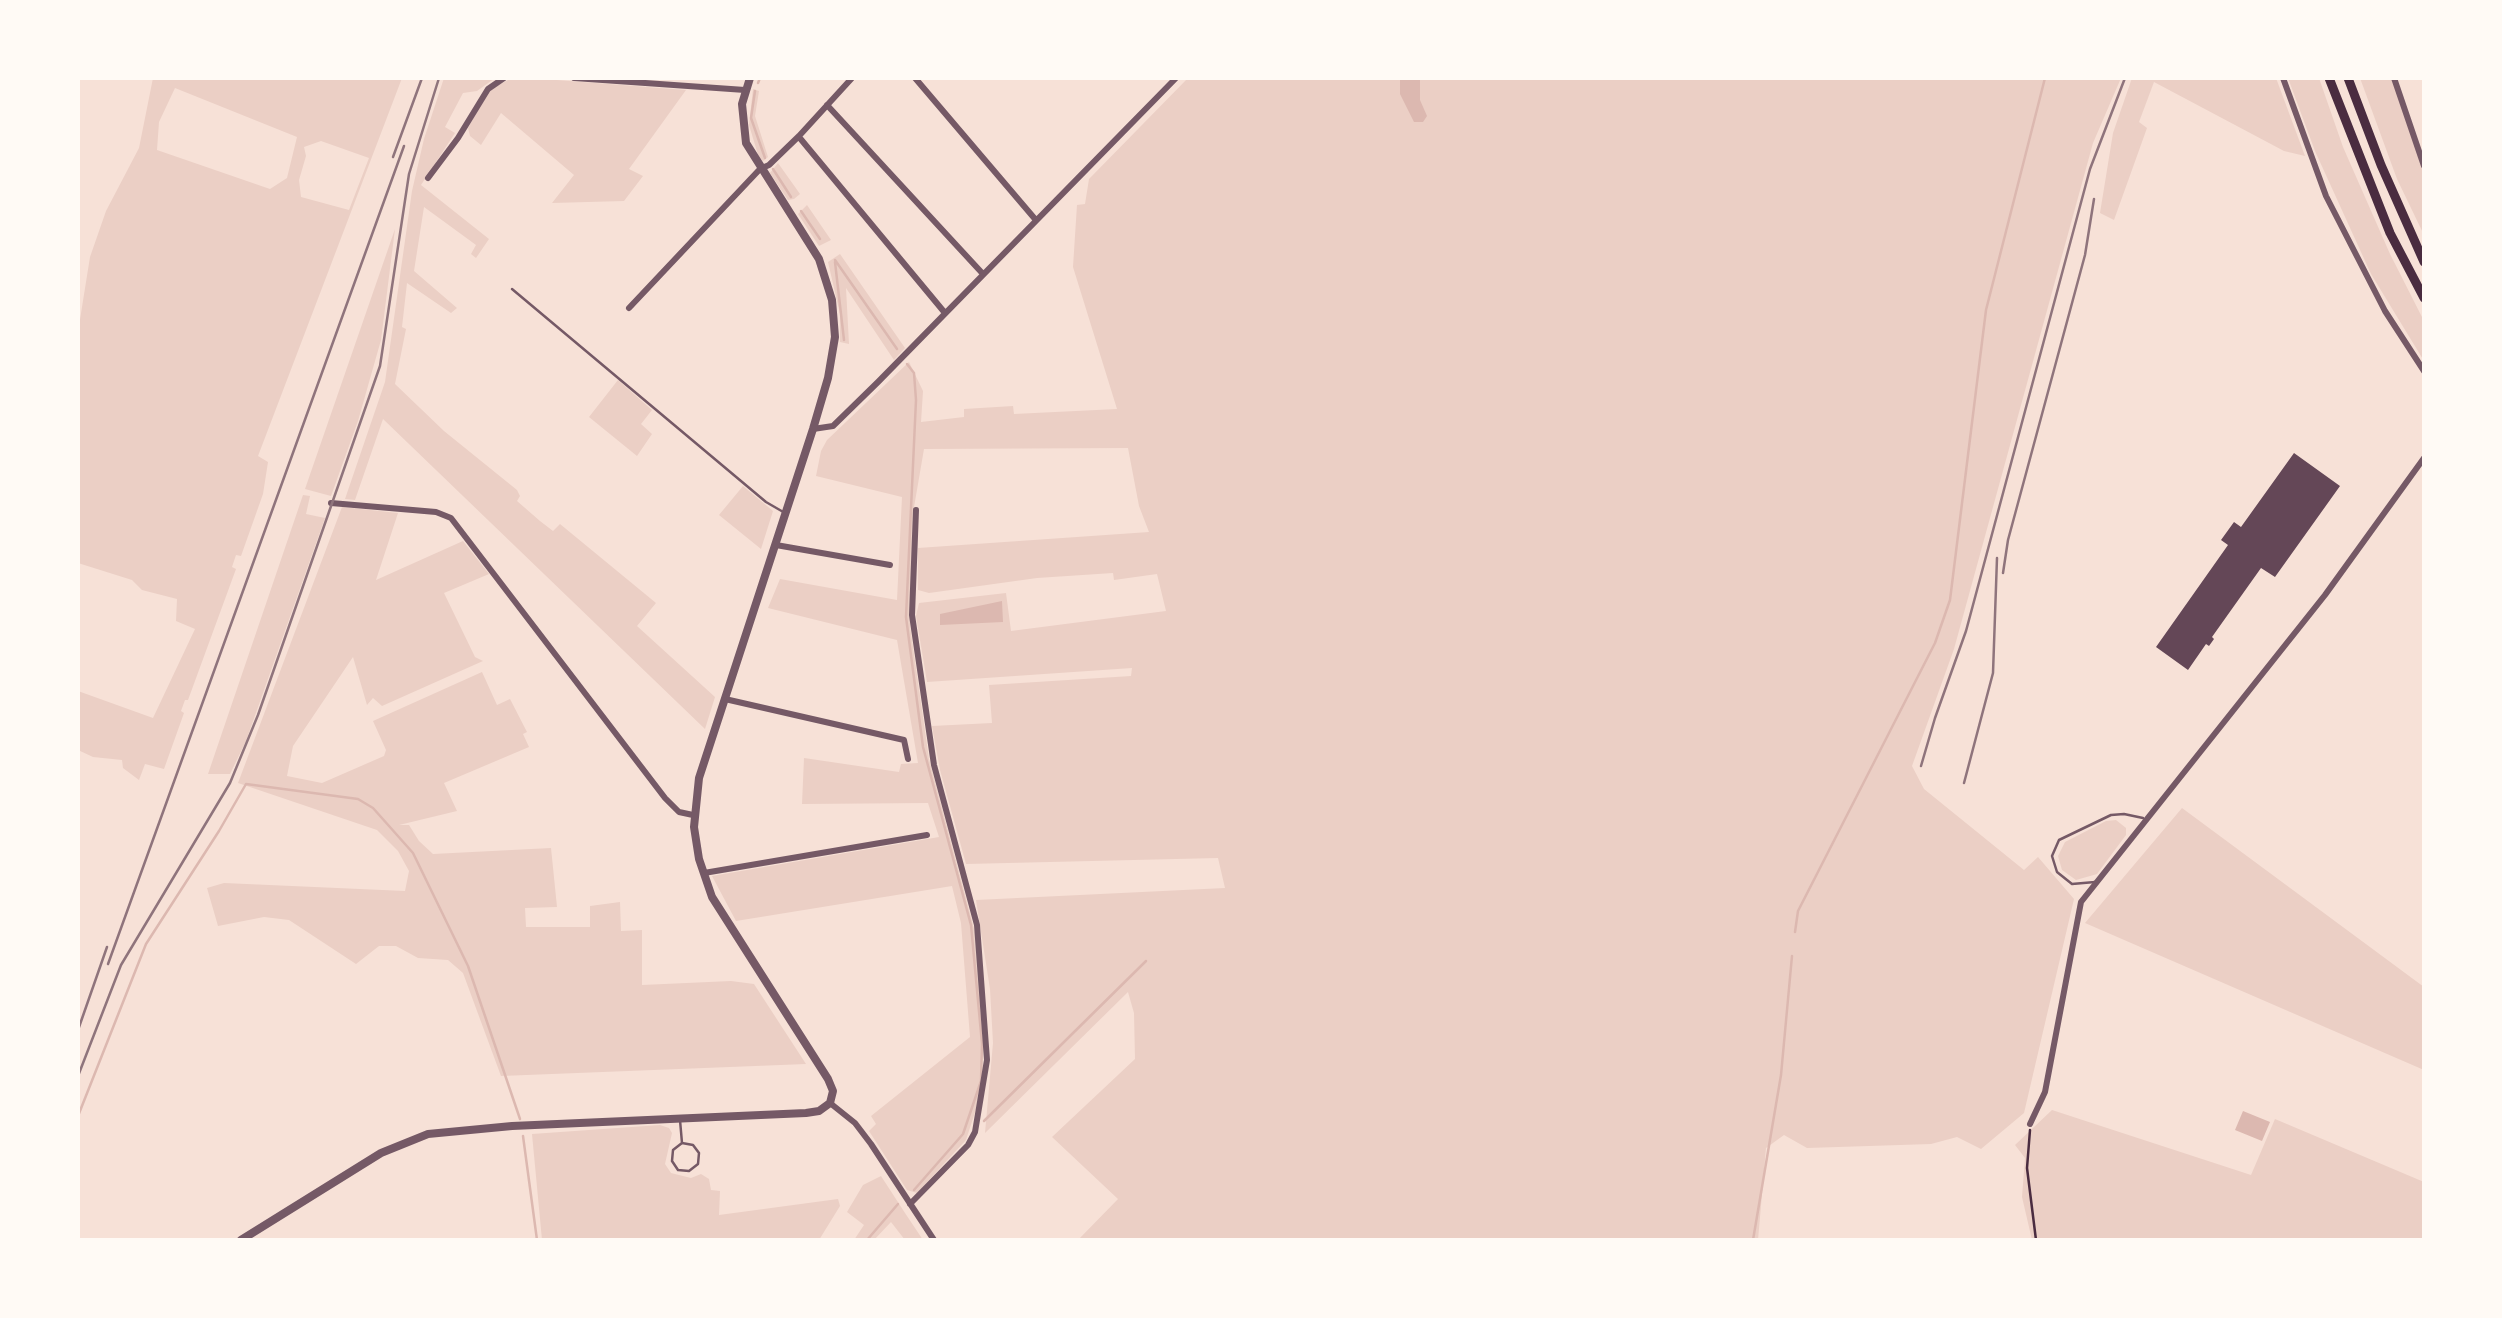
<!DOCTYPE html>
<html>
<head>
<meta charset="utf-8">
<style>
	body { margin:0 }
	#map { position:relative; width:2502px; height:1318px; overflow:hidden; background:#f7e1d7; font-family:Figtree,sans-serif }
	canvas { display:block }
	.frame { position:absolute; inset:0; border:80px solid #fffaf5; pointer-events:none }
</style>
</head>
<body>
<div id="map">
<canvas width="2502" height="1318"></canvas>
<div class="frame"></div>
</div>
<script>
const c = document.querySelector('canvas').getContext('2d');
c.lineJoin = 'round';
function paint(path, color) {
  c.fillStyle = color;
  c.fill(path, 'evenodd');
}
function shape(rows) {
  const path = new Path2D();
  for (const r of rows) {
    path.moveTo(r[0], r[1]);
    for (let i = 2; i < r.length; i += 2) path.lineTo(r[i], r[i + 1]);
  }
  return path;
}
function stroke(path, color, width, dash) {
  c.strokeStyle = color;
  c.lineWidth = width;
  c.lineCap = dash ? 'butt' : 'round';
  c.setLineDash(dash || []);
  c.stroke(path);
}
const green = shape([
	[153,78,402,78,258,456,268,462,263,494,241,556,236,555,232,567,236,569,188,700,185,700,181,711,184,713,164,769,145,764,139,780,123,768,122,760,93,757,78,750,78,691,153,718,195,629,176,621,177,599,142,590,132,580,78,563,78,332,90,257,106,211,139,148],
	[175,88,297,137,287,178,270,189,157,150,159,122],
	[321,141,369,158,349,210,301,197,299,180,306,156,304,147],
	[444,78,495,78,477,91,463,93,445,127,455,133,421,185,489,239,476,258,471,254,476,245,424,207,414,271,457,308,451,313,407,283,402,327,406,329,395,384,444,431,517,490,520,496,517,501,540,521,553,531,560,524,656,603,637,626,715,697,705,729,383,419,355,500,345,499,385,382,412,191,424,139],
	[531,78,686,90,629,169,643,176,624,201,552,203,574,175,501,113,481,145,470,136,468,128,489,90,508,80],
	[1188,78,2121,78,2093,143,1954,649,1912,766,1924,789,2024,870,2038,857,2074,899,2024,1113,1981,1149,1957,1137,1931,1144,1807,1148,1784,1135,1766,1148,1758,1240,1078,1240,1118,1199,1052,1137,1135,1059,1134,1013,1128,992,985,1133,993,1043,990,989,976,900,1225,888,1218,858,966,864,940,770,932,726,992,723,989,685,1131,676,1132,668,927,682,916,616,919,603,1006,593,1011,631,1166,611,1157,574,1114,580,1113,573,1037,578,929,593,918,590,918,548,1149,532,1139,506,1128,448,924,449,913,513,910,626,929,759,976,936,983,1045,980,1097,966,1140,917,1193,907,1190,869,1131,876,1124,871,1116,970,1037,961,923,952,886,736,921,712,876,939,837,928,803,802,804,804,758,899,772,901,764,918,763,897,640,768,608,780,579,897,600,902,497,816,476,821,451,827,440,909,362,923,391,921,422,964,417,964,409,1013,406,1014,414,1117,409,1073,267,1077,205,1085,204,1089,179],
	[2132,78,2276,78,2305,156,2284,151,2154,82,2139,122,2147,128,2114,220,2100,213,2113,133],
	[2288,78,2319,78,2343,147,2390,254,2424,321,2424,361,2371,274,2315,151],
	[2360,78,2392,78,2424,174,2424,235,2397,179],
	[753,89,759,91,755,116,768,157,763,161,759,158,749,125],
	[778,163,800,194,794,199,788,200,770,173],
	[807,205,831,240,819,246,798,214],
	[395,229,381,340,358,421,331,496,305,489],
	[840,254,905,348,894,360,846,288,849,344,840,342,840,314,828,262],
	[618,380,652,410,641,424,652,434,637,456,589,417],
	[743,486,773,511,761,549,719,515],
	[303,495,310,496,306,514,325,518,246,741,230,774,208,774],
	[342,507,398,513,376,580,463,541,489,574,444,593,475,657,483,661,382,706,373,698,367,705,353,657,293,746,287,776,322,783,384,756,386,750,373,721,482,672,497,705,510,699,527,732,523,734,529,747,444,783,457,811,399,825,409,825,419,841,433,854,551,848,557,907,525,908,526,927,590,927,590,906,620,902,621,931,642,930,642,985,731,981,754,984,806,1064,501,1076,463,973,448,960,418,958,396,946,379,946,356,964,289,920,264,917,218,926,207,888,224,883,405,891,409,871,398,851,377,830,238,783],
	[2182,808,2424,987,2424,1070,2085,923],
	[2116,820,2126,828,2126,835,2097,874,2076,880,2062,870,2058,856,2065,842,2106,821],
	[2052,1110,2251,1175,2275,1119,2424,1182,2424,1240,2032,1240,2022,1197,2025,1158,2015,1145],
	[660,1125,669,1128,672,1133,665,1164,671,1173,691,1178,701,1174,709,1179,711,1190,720,1191,719,1215,838,1199,840,1206,819,1240,542,1240,532,1134],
	[881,1176,905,1213,923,1240,905,1240,891,1222,874,1240,854,1240,864,1225,847,1212,863,1185]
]);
const water = shape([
	[1400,78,1420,78,1420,100,1427,116,1423,122,1414,122,1400,94],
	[1002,601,1003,622,940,625,940,614],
	[2243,1111,2270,1122,2262,1141,2235,1130]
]);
const stream = shape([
	[758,83,760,78],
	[755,91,751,118,765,158],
	[773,169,791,197],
	[801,211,820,239],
	[835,260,897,349],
	[835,262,844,340],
	[907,364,914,373,916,400,906,617,923,747,971,925,982,1044,981,1081,963,1134,914,1190],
	[1795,932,1798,911,1935,643,1950,600,1986,310,2045,78],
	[78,1116,146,944,219,831,246,784,358,799,373,808,413,853,468,966,520,1119],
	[984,1121,1146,961],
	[523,1136,537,1240],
	[867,1240,898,1204],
	[1753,1240,1781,1075,1792,956]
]);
const building = shape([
	[2294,453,2340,486,2275,577,2261,568,2212,637,2214,639,2209,646,2206,644,2188,670,2156,647,2228,545,2221,540,2234,522,2241,527]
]);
const path = shape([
	[2030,1130,2027,1168,2036,1240]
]);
const service = shape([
	[512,289,766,502,785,513],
	[2095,882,2072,884,2057,872,2052,856,2059,840,2111,815,2124,814,2143,818],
	[680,1120,682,1143,673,1150,672,1161,678,1170,689,1171,698,1164,699,1153,693,1145,682,1143]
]);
const minor = shape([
	[574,78,745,90],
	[915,78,1035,219],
	[2283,78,2326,196,2385,311,2424,371],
	[2394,78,2424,166],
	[827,105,983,274],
	[799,137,945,313],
	[428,178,458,138,488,89,504,78],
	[629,308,760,169,769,165,799,136,852,78],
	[813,429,833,426,878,382,1176,78],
	[331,503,436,512,451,518,665,798,679,812,693,815],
	[776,545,890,565],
	[725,699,904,740,908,759],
	[704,873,927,835],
	[830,1103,855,1123,871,1144,934,1240],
	[2030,1124,2045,1092,2081,902,2325,595,2424,458],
	[910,1204,968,1145,975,1132,987,1060,977,925,934,765,912,615,916,510]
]);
const tertiary = shape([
	[241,1240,381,1153,428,1134,512,1126,806,1113,819,1111,830,1103,833,1091,828,1079,712,897,699,859,694,827,699,778,813,429,828,378,835,337,832,300,819,259,746,143,742,104,750,78]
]);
const primary = shape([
	[2329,78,2390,233,2424,298],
	[2348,78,2381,165,2424,262]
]);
const rail = shape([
	[393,157,422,78],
	[2003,573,2008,540,2085,255,2094,199],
	[1921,766,1935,718,1966,631,2090,169,2125,78],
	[1964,783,1993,673,1997,558],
	[108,964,404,146],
	[78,1030,107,947],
	[78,1076,121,965,230,783,258,715,380,366,409,174,439,78]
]);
paint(green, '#ebcfc5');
paint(water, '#dcb8b0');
stroke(stream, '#dcb8b0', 2.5);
paint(building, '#644757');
stroke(path, '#4a2c40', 2.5);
stroke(service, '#755966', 2.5);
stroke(minor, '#755966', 6);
stroke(tertiary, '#755966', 8);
stroke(primary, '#4a2c40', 9);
stroke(rail, '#8f747c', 2.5);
</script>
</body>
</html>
